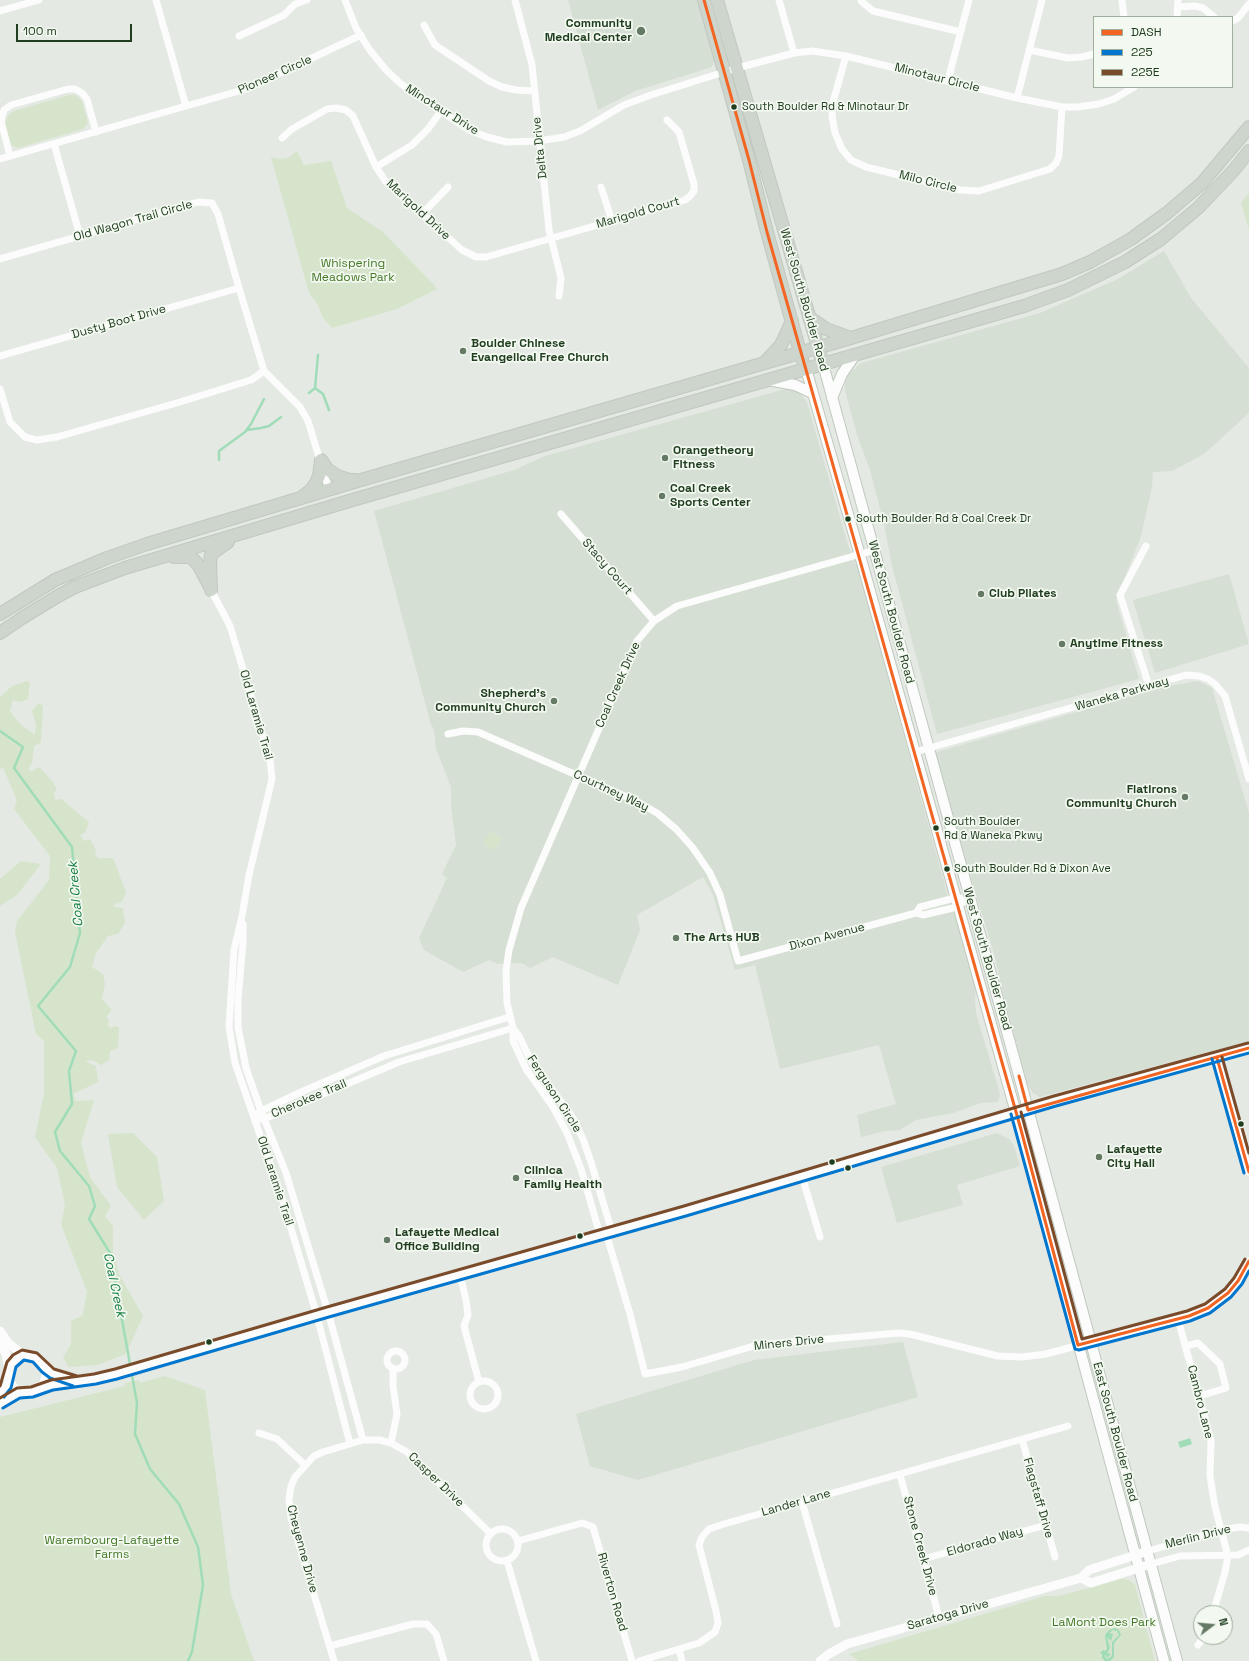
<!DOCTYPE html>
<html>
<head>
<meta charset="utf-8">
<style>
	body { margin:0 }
	#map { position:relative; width:1249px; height:1661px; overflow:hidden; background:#e4e9e3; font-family:"Space Grotesk",sans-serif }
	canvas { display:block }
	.legend { position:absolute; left:1093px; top:16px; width:140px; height:72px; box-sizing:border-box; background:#f3f9f1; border:1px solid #9fae9d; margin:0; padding:5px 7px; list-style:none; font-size:12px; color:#203e1f }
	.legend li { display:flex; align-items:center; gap:8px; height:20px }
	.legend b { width:20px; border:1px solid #9fae9d }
	.north { position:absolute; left:1193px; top:1605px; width:40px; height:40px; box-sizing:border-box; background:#f3f9f1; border:1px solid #9fae9d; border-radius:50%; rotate:74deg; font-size:11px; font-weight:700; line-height:16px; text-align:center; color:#203e1f }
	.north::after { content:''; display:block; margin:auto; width:14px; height:18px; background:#657a64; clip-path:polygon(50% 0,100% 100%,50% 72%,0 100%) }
	.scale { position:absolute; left:16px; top:24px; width:116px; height:18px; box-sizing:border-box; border:2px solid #203e1f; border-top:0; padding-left:5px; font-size:12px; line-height:14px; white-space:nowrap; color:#203e1f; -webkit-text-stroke:3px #f3f9f1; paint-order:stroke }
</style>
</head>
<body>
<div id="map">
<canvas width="1249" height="1661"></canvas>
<ul class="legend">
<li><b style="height:5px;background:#f26522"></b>DASH</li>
<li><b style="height:5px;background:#0076ce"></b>225</li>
<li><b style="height:5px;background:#7a4b2a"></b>225E</li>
</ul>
<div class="north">N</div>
<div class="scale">100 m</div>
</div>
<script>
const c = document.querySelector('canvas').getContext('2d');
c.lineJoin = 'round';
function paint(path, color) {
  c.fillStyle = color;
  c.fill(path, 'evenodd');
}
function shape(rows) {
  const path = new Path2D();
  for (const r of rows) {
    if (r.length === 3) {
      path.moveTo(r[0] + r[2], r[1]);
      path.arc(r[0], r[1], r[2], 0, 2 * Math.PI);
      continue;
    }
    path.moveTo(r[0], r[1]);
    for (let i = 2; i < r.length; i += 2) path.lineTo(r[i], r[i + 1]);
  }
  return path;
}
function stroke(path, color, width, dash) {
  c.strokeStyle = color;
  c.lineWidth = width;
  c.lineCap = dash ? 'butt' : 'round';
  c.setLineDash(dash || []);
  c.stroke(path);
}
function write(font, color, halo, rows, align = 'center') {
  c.font = font + ' "Space Grotesk",sans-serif';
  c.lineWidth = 3.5;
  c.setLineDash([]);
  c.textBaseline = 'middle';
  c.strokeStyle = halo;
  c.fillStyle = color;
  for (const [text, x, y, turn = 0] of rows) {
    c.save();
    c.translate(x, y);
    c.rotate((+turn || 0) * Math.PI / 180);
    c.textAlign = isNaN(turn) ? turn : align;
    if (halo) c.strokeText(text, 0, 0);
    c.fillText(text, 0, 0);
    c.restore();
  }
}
const built = shape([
	[568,0,697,0,714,61,712,67,635,91,598,110],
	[1164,251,1191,298,1249,368,1249,413,1204,454,1172,471,1153,472,1152,487,1141,536,1116,600,1139,679,937,734,892,566,884,524,870,470,857,435,845,390,845,377,861,363,1040,313,1118,279],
	[789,388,799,392,807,402,848,545,859,571,947,893,957,921,976,988,975,1000,976,1013,1000,1094,998,1102,981,1103,953,1113,916,1120,900,1130,885,1131,861,1137,857,1115,896,1104,879,1045,780,1069,755,965,735,970,713,895,703,877,637,915,640,930,618,985,553,957,530,968,522,963,498,964,489,960,463,972,424,950,419,938,447,878,442,874,456,845,451,806,451,787,436,749,434,729,431,725,374,511,514,470,545,456],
	[1229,574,1249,644,1155,673,1133,600],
	[1198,681,1212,688,1249,813,1249,1041,1040,1097,1033,1093,1028,1086,1001,986,995,957,933,753,1163,687],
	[997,1133,1009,1139,1014,1146,1020,1166,957,1185,963,1205,897,1223,881,1167],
	[903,1342,918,1397,638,1480,590,1466,576,1414,754,1360]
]);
const green = shape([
	[69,95,76,95,82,101,88,123,83,129,18,148,11,145,5,124,8,116,14,111],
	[297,151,304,165,331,161,347,208,383,232,434,285,437,289,397,309,332,328,323,318,318,305,309,293,271,157,279,159,288,158],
	[1249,193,1249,230,1241,203],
	[27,681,30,683,28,699,20,702,13,700,10,711,20,724,35,735,36,725,32,711,38,704,43,705,41,742,34,746,32,763,28,769,31,772,39,767,53,782,57,790,54,792,55,800,61,799,89,822,85,833,80,835,84,841,90,839,96,850,95,855,98,858,113,858,126,892,122,902,114,904,114,907,123,908,125,923,118,934,108,936,96,953,92,967,103,974,105,984,102,999,112,1010,106,1017,109,1020,108,1026,111,1028,116,1026,119,1028,118,1048,110,1051,109,1060,101,1065,92,1060,85,1061,96,1066,98,1082,73,1094,76,1101,94,1100,81,1143,90,1177,111,1206,105,1216,113,1226,113,1252,120,1276,143,1316,126,1354,97,1365,69,1367,63,1358,71,1344,71,1321,83,1315,87,1292,61,1224,65,1205,57,1168,35,1137,44,1094,44,1041,36,1034,15,932,17,921,49,880,50,856,14,809,17,800,3,768,0,769,0,697,12,686],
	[491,831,502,838,495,850,483,843],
	[21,861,41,864,17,895,0,906,0,879],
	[133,1133,157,1157,164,1201,144,1220,117,1187,108,1134],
	[165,1376,205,1390,231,1594,254,1661,0,1661,0,1417,125,1386,125,1383,139,1380,140,1383],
	[1122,1579,1129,1580,1135,1585,1155,1661,859,1661,849,1654,1045,1596,1059,1596]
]);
const water = shape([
	[1190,1438,1192,1444,1180,1448,1178,1442],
	[1115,1628,1119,1630,1121,1635,1114,1643,1114,1657,1110,1661,1105,1661,1102,1658,1102,1654,1100,1653,1103,1650,1105,1651,1107,1649,1105,1635,1109,1630],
	[1113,1630,1117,1631,1119,1635,1112,1642,1112,1656,1107,1659,1105,1657,1105,1654,1107,1658,1111,1654,1107,1653,1110,1648,1107,1637,1111,1641,1113,1634,1109,1633]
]);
const stream = shape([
	[315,388,323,394,329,410],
	[309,393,315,388,318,355],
	[247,430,261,428,269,426,281,417],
	[219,460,219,451,245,432,251,424,264,399],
	[0,731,23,747,14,768,72,847,80,933,70,967,38,1006,76,1051,69,1071,72,1104,55,1132,60,1151,89,1186,95,1206,89,1219,110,1253,137,1403,135,1434,150,1469,179,1504,198,1547,203,1585,192,1652,188,1661]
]);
const minor = shape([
	[156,0,186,106],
	[345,0,356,28,369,49,386,70,401,84,469,130,487,137,507,142,539,141,564,137,580,131,624,105,651,95,737,68,794,53,812,51,846,56,1017,98,1062,107,1078,107,1099,104,1114,99,1134,87],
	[515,0,532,65,549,230,561,278,559,296],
	[779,0,794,53],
	[861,1,873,11,961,32],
	[1122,1,1124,17],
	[1179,7,1195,6,1203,8,1214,17],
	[0,11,39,0],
	[1177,17,1178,0],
	[1232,21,1238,18,1249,4],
	[424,25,435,45,489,81,502,87,516,90,534,91],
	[239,36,284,15,295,4,307,0],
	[1029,50,1068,58,1082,57,1094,54],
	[846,56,833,102,832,116,835,133,842,149,851,160,866,167,960,190,979,191,1050,169,1056,163,1059,156,1062,107],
	[948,80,969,0],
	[1017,98,1042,0],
	[282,138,292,129,327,109,336,108,346,110,353,116,376,167,386,182,462,250,476,257,486,257,685,200,690,196,694,191,694,184,679,132,667,120],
	[54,144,80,236],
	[10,156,1,121,4,110,11,105,68,89,75,89,82,93,87,99,96,132],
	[0,159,246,89,361,35],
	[376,167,412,145,428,129,441,111],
	[601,187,612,221],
	[422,214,448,187],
	[0,259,198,202,212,203,218,214,239,288,264,371,251,380,180,402,57,437,37,440,25,437,10,422,0,389],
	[0,356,239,288],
	[264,371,300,407,308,421,329,490],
	[561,514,654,621],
	[1146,546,1120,595,1149,686],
	[211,590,230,626,270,759,272,779,249,875,242,916,234,950,229,1027,235,1063,282,1198,317,1316,350,1444],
	[448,734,463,731,478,732,636,801,657,813,676,829,693,848,710,873,720,895,738,961,916,913,923,915,953,908,970,898],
	[915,752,1186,675,1199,676,1208,679,1215,684,1225,696,1249,779],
	[916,913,920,907,951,899,960,898],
	[243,924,243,943,238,999,238,1027,246,1068,261,1111,286,1173,328,1312,363,1440],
	[513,1028,519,1036,531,1061,573,1118,583,1139,591,1162,612,1232],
	[1217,1058,1249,1172],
	[258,1113,261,1111,301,1092,384,1056,509,1017],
	[259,1119,264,1119,399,1062,513,1028],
	[802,1176,820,1237],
	[606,1233,630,1314,645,1374,682,1367,757,1345,899,1333,910,1334,998,1356,1022,1357,1046,1354,1189,1316,1208,1308,1228,1293,1238,1281,1249,1261],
	[600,1235,581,1169,567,1133,553,1107,526,1069,513,1041,513,1028,507,1003,506,971,509,950,521,908,637,641,654,621,677,606,875,550],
	[460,1275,466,1300,468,1315,464,1326,479,1382],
	[1178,1319,1211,1441,1210,1476,1215,1507,1228,1556,1225,1572,1213,1613],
	[1186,1346,1198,1343,1220,1364,1226,1388,1200,1396],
	[396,1360,9],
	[484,1395,14],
	[0,1394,6,1386,9,1377],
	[0,1404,14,1395,25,1392],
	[259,1433,277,1439,305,1465],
	[1022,1439,1055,1557],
	[391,1443,397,1414,393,1386,393,1368],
	[900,1475,939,1617],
	[802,1502,837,1624],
	[502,1545,16],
	[518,1541,582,1523,593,1527,632,1661],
	[1148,1551,1221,1530,1240,1527,1249,1528],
	[923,1559,1046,1525],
	[507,1561,536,1661],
	[1151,1564,1180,1556,1238,1555,1249,1550],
	[1198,1645,1204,1637],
	[330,1646,413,1624,427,1624,436,1634,444,1661],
	[679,1649,682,1661],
	[334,1661,291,1518,289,1499,291,1486,295,1477,314,1456,323,1452,363,1440,380,1440,391,1443,407,1452,491,1534],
	[639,1661,699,1643,715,1632,718,1623,716,1611,699,1545,702,1537,709,1529,724,1524,1068,1426]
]);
const tertiary = shape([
	[0,1331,9,1344,24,1355],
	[0,1343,6,1354,9,1369],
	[27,1374,19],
	[45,1368,52,1373,75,1381],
	[39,1388,75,1381,95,1379,116,1374,328,1312,685,1211,1055,1101,1249,1048],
	[1081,1578,1091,1583,1151,1564],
	[820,1661,829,1654,847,1644,1081,1578,1089,1570,1148,1551]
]);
const secondary = shape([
	[823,364,1015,1061,1177,1661],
	[806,369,863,566,1016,1113,1164,1661],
	[768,380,795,385,812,393],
	[832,398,842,374,855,355]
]);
const primary = shape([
	[704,0,749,160,767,232,802,359],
	[717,0,823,364],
	[809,317,826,329,851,338],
	[766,361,781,345,792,321],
	[321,460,327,469,337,476,349,480,355,480],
	[303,496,311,490,316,483,319,476,321,460],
	[174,557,189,557,194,560,199,566,210,587],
	[211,590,210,564,211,554,228,542],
	[0,614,55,580,107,558,147,544,361,480,851,338,1062,274,1090,262,1131,239,1167,213,1202,183,1249,127],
	[0,633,22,618,58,596,75,587,125,568,356,499,1024,306,1068,290,1125,262,1161,239,1198,208,1234,170,1249,151]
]);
const bus1 = shape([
	[704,0,749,160,767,232,1020,1126,1078,1345,1189,1316,1208,1308,1228,1293,1238,1281,1249,1261],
	[1217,1058,1249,1172],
	[1019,1076,1028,1110,1249,1048]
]);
const bus2 = shape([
	[1212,1059,1244,1173],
	[1011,1114,1075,1349,1079,1350,1190,1321,1210,1313,1231,1297,1242,1284,1249,1271],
	[4,1397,11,1388,16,1367,24,1360,33,1362,42,1372,50,1378,73,1386],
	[3,1408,20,1398,33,1397,53,1390,96,1384,117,1379,329,1317,686,1216,1056,1106,1249,1053]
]);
const bus3 = shape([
	[1222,1057,1249,1153],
	[1021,1112,1082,1339,1187,1311,1205,1304,1225,1289,1234,1278,1245,1259],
	[0,1386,7,1362,13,1355,22,1350,37,1353,54,1369,77,1376],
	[0,1398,17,1388,31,1387,51,1380,94,1374,115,1369,327,1307,684,1206,1054,1096,1248,1043]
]);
const markers = [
	[641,31,5,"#657a64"],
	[734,107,3.5,"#203e1f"],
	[463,351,4,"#657a64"],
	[665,458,4,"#657a64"],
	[662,496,4,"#657a64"],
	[848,519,3.5,"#203e1f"],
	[981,594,4,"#657a64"],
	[1062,644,4,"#657a64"],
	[554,701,4,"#657a64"],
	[1185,797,4,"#657a64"],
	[936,828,3.5,"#203e1f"],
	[947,869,3.5,"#203e1f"],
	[676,938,4,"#657a64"],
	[1241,1124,3.5,"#203e1f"],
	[1099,1157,4,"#657a64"],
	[832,1162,3.5,"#203e1f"],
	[848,1168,3.5,"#203e1f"],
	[516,1178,4,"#657a64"],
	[580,1236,3.5,"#203e1f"],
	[387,1240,4,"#657a64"],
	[209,1342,3.5,"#203e1f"]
];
const busNames = [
	["South Boulder Rd & Minotaur Dr",742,107],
	["South Boulder Rd & Coal Creek Dr",856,519],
	["South Boulder",944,822],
	["Rd & Waneka Pkwy",944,836],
	["South Boulder Rd & Dixon Ave",954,869]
];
const poiNames = [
	["Community",632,24,"right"],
	["Medical Center",632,38,"right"],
	["Boulder Chinese",471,344],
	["Evangelical Free Church",471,358],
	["Orangetheory",673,451],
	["Fitness",673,465],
	["Coal Creek",670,489],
	["Sports Center",670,503],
	["Club Pilates",989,594],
	["Anytime Fitness",1070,644],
	["Shepherd's",546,694,"right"],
	["Community Church",546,708,"right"],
	["Flatirons",1177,790,"right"],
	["Community Church",1177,804,"right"],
	["The Arts HUB",684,938],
	["Lafayette",1107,1150],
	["City Hall",1107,1164],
	["Clinica",524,1171],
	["Family Health",524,1185],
	["Lafayette Medical",395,1233],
	["Office Building",395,1247]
];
const streetNames = [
	["Pioneer Circle",275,75,-24],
	["Minotaur Circle",937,78,14],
	["Minotaur Drive",442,110,32],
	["Delta Drive",540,148,-96],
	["Milo Circle",928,182,14],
	["Marigold Drive",418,210,43],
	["Marigold Court",638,213,-16],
	["Old Wagon Trail Circle",133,221,-16],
	["West South Boulder Road",804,300,74],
	["Dusty Boot Drive",119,322,-16],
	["Stacy Court",607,567,49],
	["West South Boulder Road",891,612,75],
	["Coal Creek Drive",618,685,-66],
	["Waneka Parkway",1122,694,-16],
	["Old Laramie Trail",256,715,74],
	["Courtney Way",611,791,25],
	["Dixon Avenue",827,937,-15],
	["West South Boulder Road",987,959,74],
	["Ferguson Circle",554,1094,57],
	["Cherokee Trail",309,1099,-23],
	["Old Laramie Trail",275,1181,72],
	["Miners Drive",789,1343,-6],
	["Cambro Lane",1200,1402,76],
	["East South Boulder Road",1115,1432,75],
	["Casper Drive",436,1480,44],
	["Flagstaff Drive",1038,1498,74],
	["Lander Lane",796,1503,-16],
	["Merlin Drive",1198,1537,-14],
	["Eldorado Way",985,1542,-16],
	["Stone Creek Drive",920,1546,75],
	["Cheyenne Drive",302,1549,75],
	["Riverton Road",612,1592,74],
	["Saratoga Drive",948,1615,-16]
];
const parkNames = [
	["Whispering",353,264],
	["Meadows Park",353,278],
	["Warembourg-Lafayette",112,1541],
	["Farms",112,1555],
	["LaMont Does Park",1104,1623]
];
const waterNames = [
	["Coal Creek",76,894,-95],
	["Coal Creek",114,1285,78]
];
paint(built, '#d6dfd3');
paint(green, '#d6e4cb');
paint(water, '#a0dcb8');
stroke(stream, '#a0dcb8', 2.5);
stroke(secondary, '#c0c9bf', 12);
stroke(primary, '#c0c9bf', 14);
stroke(minor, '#fbfcfb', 7);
stroke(tertiary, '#fbfcfb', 9);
stroke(secondary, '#fbfcfb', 10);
stroke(primary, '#cdd5cd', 12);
stroke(bus1, '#f26522', 3);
stroke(bus2, '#0076ce', 3);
stroke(bus3, '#7a4b2a', 3);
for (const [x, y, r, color] of markers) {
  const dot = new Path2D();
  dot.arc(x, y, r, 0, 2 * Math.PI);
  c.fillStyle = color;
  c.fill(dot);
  stroke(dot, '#f3f9f1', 1.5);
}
write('11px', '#203e1f', '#f3f9f1', busNames, 'left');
write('bold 12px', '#203e1f', '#f3f9f1', poiNames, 'left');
write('12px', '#203e1f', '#f3f9f1', streetNames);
write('12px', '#447826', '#f3f9f1', parkNames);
write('italic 13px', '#157f41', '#f3f9f1', waterNames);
</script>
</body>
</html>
